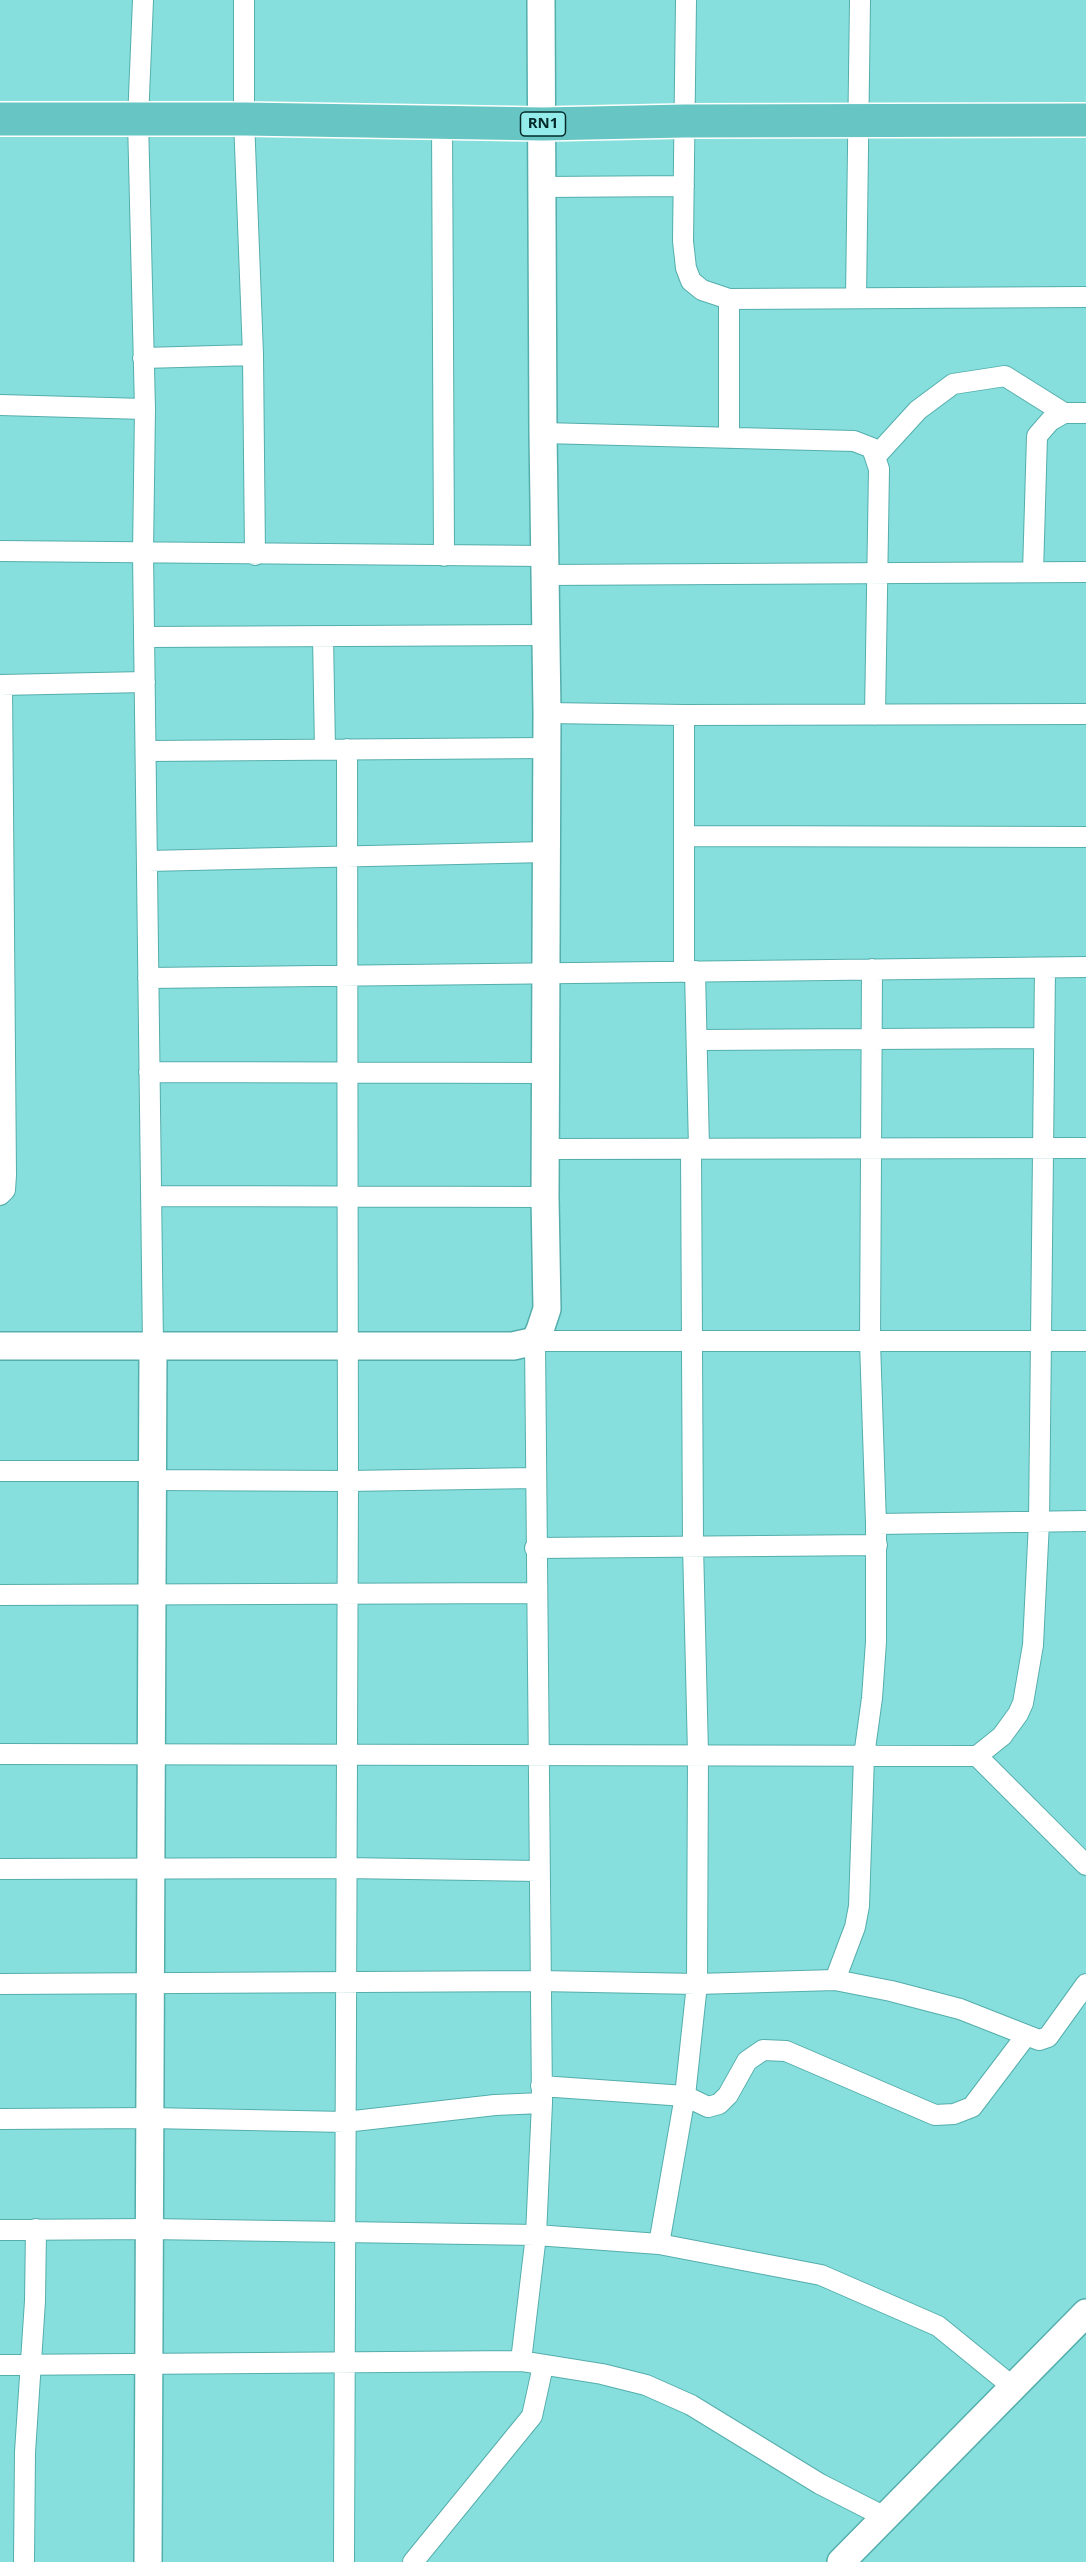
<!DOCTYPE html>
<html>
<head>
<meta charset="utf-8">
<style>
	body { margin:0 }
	canvas { display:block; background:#86dfdc }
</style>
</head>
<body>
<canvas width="1086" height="2562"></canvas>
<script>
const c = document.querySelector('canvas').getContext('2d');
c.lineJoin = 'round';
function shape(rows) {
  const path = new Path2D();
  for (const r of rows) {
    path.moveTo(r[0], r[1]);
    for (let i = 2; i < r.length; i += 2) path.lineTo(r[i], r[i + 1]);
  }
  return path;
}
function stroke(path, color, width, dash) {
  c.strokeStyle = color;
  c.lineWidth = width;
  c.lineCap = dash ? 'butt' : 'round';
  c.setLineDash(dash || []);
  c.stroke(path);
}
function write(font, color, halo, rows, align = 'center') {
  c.font = font + ' "Open Sans",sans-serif';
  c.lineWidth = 5;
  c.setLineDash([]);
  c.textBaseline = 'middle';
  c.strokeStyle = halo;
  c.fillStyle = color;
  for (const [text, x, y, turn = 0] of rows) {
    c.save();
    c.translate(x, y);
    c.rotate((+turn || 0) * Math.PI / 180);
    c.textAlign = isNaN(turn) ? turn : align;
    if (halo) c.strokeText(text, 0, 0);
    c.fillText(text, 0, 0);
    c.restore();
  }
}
const street = shape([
	[143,0,138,120,145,409,143,553,153,1346],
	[244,0,244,119,253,355,255,555],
	[686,0,683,241,686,268,691,281,702,290,729,299,1086,297],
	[442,122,444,556],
	[543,187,684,186],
	[856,298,860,0],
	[143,358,253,355],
	[0,405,145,409],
	[543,433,854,441,872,448,879,469,875,715],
	[729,438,729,299],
	[876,456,918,410,953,384,1005,376,1064,413],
	[0,551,545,556],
	[1033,572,1037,436,1050,421,1064,413,1086,413],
	[545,575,1086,572],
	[323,636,325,749],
	[144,637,545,635],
	[0,685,145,682],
	[547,713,684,715,1086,714],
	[684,715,684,972],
	[146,751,546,748],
	[685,836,1086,837],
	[147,861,546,852],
	[695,971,699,1149],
	[148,978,1086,967],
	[697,1040,1044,1038],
	[149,1072,546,1073],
	[545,1149,1086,1148],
	[0,1195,5,1190,6,1175,2,685],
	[151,1196,545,1197],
	[0,1471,152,1471],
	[152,1480,348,1481,534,1478],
	[876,1524,1086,1521],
	[535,1548,877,1545],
	[0,1595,536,1593],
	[0,1754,977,1756,1002,1736,1018,1714,1023,1703,1033,1645,1039,1522,1045,968],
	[977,1756,1086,1865],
	[0,1869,345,1868,539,1871],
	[835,1980,855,1927,859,1906,864,1756,872,1698,876,1642,876,1524,870,1342,872,969],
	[0,1984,540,1981,697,1984,835,1980,891,1991,960,2009,1039,2040,1048,2037,1086,1984],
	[541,2086,685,2096,708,2107,719,2104,728,2095,747,2061,763,2050,786,2051,935,2115,954,2114,972,2107,1025,2037],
	[0,2119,150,2118,345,2122,495,2105,542,2103],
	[0,2230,149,2229,536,2235,659,2244,821,2275,938,2326,1013,2387],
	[659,2244,685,2096,697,1984,698,1754,693,1545,691,1149],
	[521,2361,536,2235,542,2103,535,1341,1086,1341],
	[0,2365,521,2361,602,2374,646,2385,691,2405,820,2484,885,2517],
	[24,2562,25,2452,35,2301,36,2229],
	[344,2562,348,1481,347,749],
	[413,2562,532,2416,543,2366]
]);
const secondary = shape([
	[0,1346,513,1346,535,1341,540,1330,547,1309,545,1197,547,713,543,433,541,0],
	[148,2562,153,1346],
	[841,2562,1086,2313]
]);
const highway = shape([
	[0,119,244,119,543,124,684,121,1086,120]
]);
const shields = [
	[543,124,45]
];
const shieldNames = [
	["RN1",543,124]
];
stroke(street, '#54aeac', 22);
stroke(secondary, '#54aeac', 30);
stroke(highway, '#fff', 36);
stroke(street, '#fff', 20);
stroke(secondary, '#fff', 27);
stroke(highway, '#67c6c3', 33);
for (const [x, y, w] of shields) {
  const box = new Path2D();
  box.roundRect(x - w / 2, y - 12, w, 24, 4.5);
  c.fillStyle = '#93ece9';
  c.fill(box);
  stroke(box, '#022b2a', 1.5);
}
write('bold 15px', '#022b2a', null, shieldNames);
</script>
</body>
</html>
